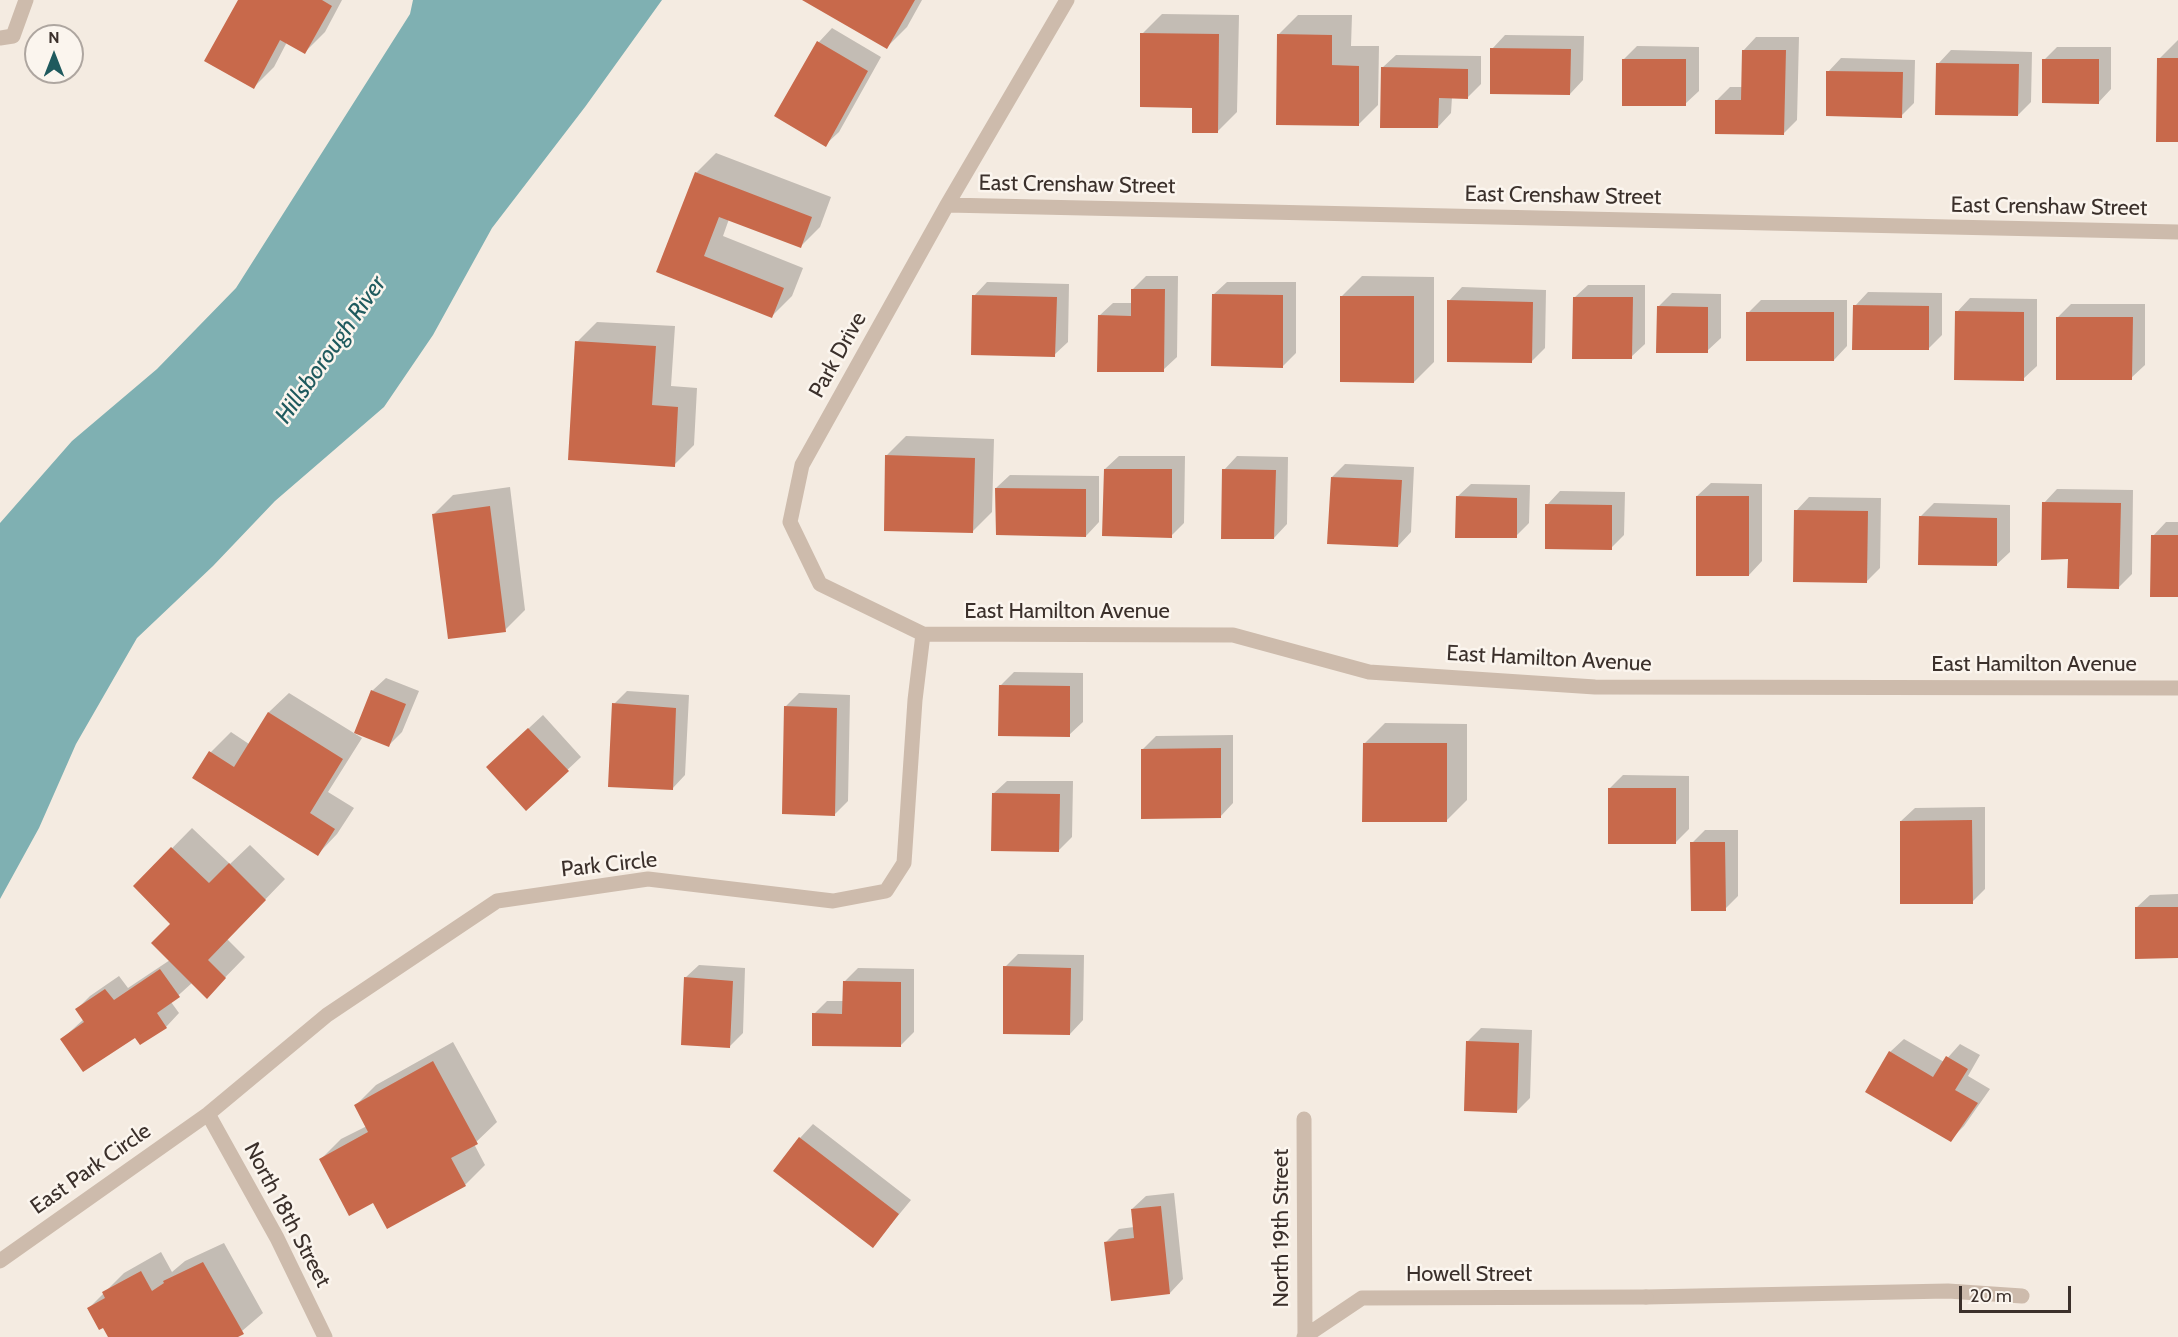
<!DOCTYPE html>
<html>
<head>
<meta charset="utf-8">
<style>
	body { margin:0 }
	#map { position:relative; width:2178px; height:1337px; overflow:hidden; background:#f4ebe1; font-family:Cabin,sans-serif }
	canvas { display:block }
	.north { position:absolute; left:24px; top:24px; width:60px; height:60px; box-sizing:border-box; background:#fbf5ee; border:2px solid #aea6a0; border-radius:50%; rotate:0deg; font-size:16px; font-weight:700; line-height:24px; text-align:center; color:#3b302b }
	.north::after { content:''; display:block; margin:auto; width:21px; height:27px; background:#1f5a5e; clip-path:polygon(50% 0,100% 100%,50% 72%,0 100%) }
	.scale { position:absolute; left:1959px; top:1286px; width:112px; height:27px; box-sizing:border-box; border:3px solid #3b302b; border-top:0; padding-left:8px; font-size:18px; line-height:21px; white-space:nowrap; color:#3b302b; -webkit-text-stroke:4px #fbf5ee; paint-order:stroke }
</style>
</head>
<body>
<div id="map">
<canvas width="2178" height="1337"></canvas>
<div class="north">N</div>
<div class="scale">20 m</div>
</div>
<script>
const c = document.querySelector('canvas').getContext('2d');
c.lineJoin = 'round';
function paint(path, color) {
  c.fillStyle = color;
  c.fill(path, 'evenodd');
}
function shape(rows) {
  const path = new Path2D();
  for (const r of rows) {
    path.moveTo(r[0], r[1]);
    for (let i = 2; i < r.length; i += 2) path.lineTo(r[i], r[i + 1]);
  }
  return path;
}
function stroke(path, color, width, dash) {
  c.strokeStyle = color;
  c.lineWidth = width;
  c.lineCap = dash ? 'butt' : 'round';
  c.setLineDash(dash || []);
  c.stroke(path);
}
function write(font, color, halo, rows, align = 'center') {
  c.font = font + ' Cabin,sans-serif';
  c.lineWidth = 5;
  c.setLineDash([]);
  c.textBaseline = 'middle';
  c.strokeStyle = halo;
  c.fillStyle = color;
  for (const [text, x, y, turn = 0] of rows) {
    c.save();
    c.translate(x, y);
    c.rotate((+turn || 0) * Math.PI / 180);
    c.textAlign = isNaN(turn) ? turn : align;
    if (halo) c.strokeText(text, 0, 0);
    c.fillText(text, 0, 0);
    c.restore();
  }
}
const water = shape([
	[413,0,662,0,585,107,492,228,433,335,384,407,275,501,213,566,137,638,76,744,39,828,0,899,0,523,72,441,157,369,236,288,410,14]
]);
const shadow = shape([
	[240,0,342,0,325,32,305,52,287,42,274,67,254,87],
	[805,0,922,0,907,27,887,47],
	[1162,14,1239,15,1237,112,1217,132,1193,106,1142,34],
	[1298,15,1352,15,1351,46,1379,46,1378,105,1358,125,1278,35],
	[832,28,881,57,839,132,825,145,776,115,819,42],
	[1505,35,1584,36,1583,80,1570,94,1492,49],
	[1756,37,1799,37,1797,120,1783,134,1717,100,1730,87,1743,87,1743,51],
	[2178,40,2178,141,2159,59],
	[1637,46,1699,47,1699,91,1685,104,1624,59],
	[2057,47,2111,47,2111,89,2098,103,2044,60],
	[1951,50,2032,52,2031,102,2018,115,1938,64],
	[1396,55,1481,56,1481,84,1467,98,1452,97,1451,113,1438,127,1382,68],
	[1841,58,1915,60,1914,103,1901,116,1828,72],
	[716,153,831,197,820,227,800,247,729,219,723,236,803,268,792,296,772,316,658,271,696,173],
	[1146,276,1178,276,1177,357,1163,370,1099,316,1113,303,1133,303,1133,289],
	[1362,276,1434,277,1434,362,1414,382,1342,296],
	[987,282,1069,284,1068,342,1054,355,974,296],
	[1227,282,1296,282,1296,353,1283,366,1213,295],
	[1588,285,1645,285,1645,344,1631,357,1574,298],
	[1462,287,1546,290,1545,348,1531,362,1449,301],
	[1868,292,1942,293,1942,335,1928,349,1855,306],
	[1672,293,1721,294,1721,338,1707,351,1658,307],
	[1970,298,2037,299,2037,366,2023,379,1957,312],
	[1761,300,1847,300,1847,346,1834,360,1748,313],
	[2071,304,2145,304,2145,365,2131,378,2058,317],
	[597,322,675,326,671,386,697,388,694,445,674,465,577,342],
	[906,436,994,439,992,512,972,532,886,456],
	[1119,456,1185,456,1184,523,1171,536,1105,469],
	[1237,456,1288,457,1287,524,1274,538,1224,470],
	[1345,464,1414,467,1411,532,1398,546,1332,477],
	[1010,475,1099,476,1099,522,1086,536,996,488],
	[1711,483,1762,484,1762,561,1749,575,1697,496],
	[1471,484,1530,485,1529,523,1516,536,1457,497],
	[510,487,525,610,505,630,433,515,453,495],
	[2057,489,2133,490,2132,574,2119,587,2069,558,2044,503],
	[1560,491,1625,492,1624,535,1611,548,1547,505],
	[1809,497,1881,498,1880,568,1866,582,1796,511],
	[1934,503,2010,505,2010,552,1996,565,1920,517],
	[2166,522,2178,522,2178,596,2153,536],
	[1014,672,1083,673,1083,722,1069,735,1000,686],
	[386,678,419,691,402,732,389,745,372,691],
	[627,691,689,695,685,775,672,789,614,704],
	[289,693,362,738,328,792,354,808,337,834,318,854,194,777,211,752,231,732,249,744,269,712],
	[799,693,850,695,848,801,835,814,785,707],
	[543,715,581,757,526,809,501,754],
	[1385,723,1467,724,1467,800,1447,820,1365,743],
	[1233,735,1233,803,1220,817,1143,749,1156,736],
	[1623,775,1689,776,1689,829,1675,843,1610,788],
	[1007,781,1073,781,1072,837,1059,850,993,794],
	[1985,807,1985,889,1972,902,1901,821,1915,808],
	[192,828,230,864,250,845,285,879,227,939,245,957,207,996,193,982,171,1002,179,1013,166,1027,135,1036,62,1039,84,1019,77,1009,90,996,119,976,128,988,170,960,172,924,135,886],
	[1705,830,1738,830,1738,896,1725,909,1692,843],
	[2178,894,2178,957,2136,908,2150,895],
	[1018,954,1084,955,1083,1020,1070,1034,1005,967],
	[699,965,745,968,743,1033,729,1047,685,978],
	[858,968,914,969,914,1032,901,1045,814,1014,827,1001,844,1001,844,982],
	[1481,1028,1532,1030,1530,1098,1516,1112,1468,1041],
	[1904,1039,1944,1062,1960,1044,1980,1055,1968,1076,1990,1089,1964,1126,1950,1140,1890,1052],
	[453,1042,497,1122,474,1144,485,1165,465,1185,388,1227,374,1201,321,1159,341,1139,367,1126,356,1105,376,1085],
	[813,1124,911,1200,873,1246,800,1138],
	[1174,1193,1183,1279,1170,1293,1106,1242,1119,1229,1134,1227,1132,1209,1146,1196],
	[224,1243,263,1313,235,1337,110,1337,89,1308,124,1273,161,1252,172,1272,185,1261]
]);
const building = shape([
	[238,0,322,0,332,6,305,54,280,40,254,89,204,61],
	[802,0,915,0,887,49],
	[1140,33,1219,34,1218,133,1192,133,1192,108,1140,107],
	[1277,34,1332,35,1332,65,1359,66,1359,126,1276,125],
	[817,41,868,71,826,147,774,116],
	[1490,48,1571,49,1570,95,1490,94],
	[1742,50,1786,50,1784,135,1715,134,1715,100,1741,100],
	[2157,58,2178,58,2178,142,2156,142],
	[1622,59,1686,59,1686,106,1622,106],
	[2042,59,2099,59,2099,104,2042,103],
	[1936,63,2019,64,2018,116,1935,115],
	[1381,67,1468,69,1468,99,1439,98,1438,128,1380,128],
	[1826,71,1903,72,1902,118,1826,116],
	[695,172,812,217,801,248,719,217,704,256,784,288,772,318,656,272],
	[1131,289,1165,289,1164,372,1097,372,1098,315,1131,316],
	[1212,294,1283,295,1283,368,1211,366],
	[972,295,1057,297,1055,357,971,355],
	[1340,296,1414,296,1414,383,1340,382],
	[1573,297,1633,297,1632,359,1572,359],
	[1447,300,1533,302,1532,363,1447,362],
	[1853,305,1929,306,1929,350,1852,350],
	[1657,306,1708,307,1708,353,1656,353],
	[1955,311,2024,312,2024,381,1954,380],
	[1746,312,1834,312,1834,361,1746,361],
	[2056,317,2133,317,2132,380,2056,380],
	[575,341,656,346,652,405,678,407,675,467,568,460],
	[885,455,975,458,973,533,884,531],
	[1104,469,1172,469,1172,538,1102,536],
	[1222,469,1276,470,1274,539,1221,539],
	[1331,477,1402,480,1398,547,1327,544],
	[995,488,1086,489,1086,537,996,535],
	[1456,496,1517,498,1517,538,1455,538],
	[1696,496,1749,496,1749,576,1696,576],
	[2042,502,2121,503,2119,589,2067,588,2068,559,2041,560],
	[1545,504,1612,505,1612,550,1545,549],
	[490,506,506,632,448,639,432,514],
	[1794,510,1868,511,1867,583,1793,582],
	[1919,516,1997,518,1997,566,1918,565],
	[2151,535,2178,535,2178,597,2150,597],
	[999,685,1070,686,1070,737,998,736],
	[371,690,406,704,389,747,354,733],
	[612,703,676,708,673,790,608,787],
	[784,706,837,708,835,816,782,814],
	[268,712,343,759,310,813,335,829,318,856,192,778,209,751,234,767],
	[528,728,569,771,526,811,486,767],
	[1363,743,1447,743,1447,822,1362,822],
	[1221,748,1221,818,1141,819,1141,749],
	[1608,788,1676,788,1676,844,1608,844],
	[992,793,1060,794,1059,852,991,851],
	[1972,820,1973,904,1900,904,1900,821],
	[1690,842,1725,842,1726,911,1691,911],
	[171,847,209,883,229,863,266,900,208,960,226,978,207,999,151,943,170,924,133,886],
	[2135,907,2178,907,2178,958,2135,959],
	[1003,966,1071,968,1070,1035,1003,1034],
	[160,969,180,997,157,1013,167,1028,140,1045,135,1038,83,1072,60,1039,84,1022,75,1009,105,989,114,1000],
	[684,977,733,981,730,1048,681,1045],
	[843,981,901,982,901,1047,812,1046,812,1013,842,1014],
	[1466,1041,1519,1043,1517,1113,1464,1111],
	[1889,1051,1933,1077,1946,1056,1968,1069,1955,1090,1978,1103,1951,1142,1865,1092],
	[433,1061,478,1144,451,1158,466,1186,387,1229,373,1203,349,1216,319,1159,368,1132,354,1105],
	[799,1137,899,1214,873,1248,773,1171],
	[1161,1206,1170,1294,1111,1301,1104,1242,1134,1238,1131,1209],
	[203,1262,244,1334,238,1337,108,1337,103,1328,99,1330,87,1308,105,1298,102,1292,141,1271,152,1291,164,1283,163,1281]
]);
const service = shape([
	[1646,1297,1948,1291,2022,1296]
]);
const minor = shape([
	[1067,0,947,205,802,465,790,522,820,584,923,634,1233,635,1369,672,1595,687,2178,688],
	[0,38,13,36,26,0],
	[947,205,2178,232],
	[208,1114,277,1238,325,1337],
	[1304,1119,1305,1337],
	[0,1261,208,1114,327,1015,497,901,648,879,833,901,886,891,904,863,915,700,923,634],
	[1304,1337,1362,1298,1646,1297]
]);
const streetNames = [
	["East Crenshaw Street",1077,185,1],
	["East Crenshaw Street",1563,196,1],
	["East Crenshaw Street",2049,207,1],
	["Park Drive",838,355,-61],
	["East Hamilton Avenue",1067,612],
	["East Hamilton Avenue",1549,659,3],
	["East Hamilton Avenue",2034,665],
	["Park Circle",609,865,-6],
	["East Park Circle",91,1169,-35],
	["North 18th Street",287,1215,62],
	["North 19th Street",1282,1228,-90],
	["Howell Street",1469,1275]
];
const waterNames = [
	["Hillsborough River",331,350,-55]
];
paint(water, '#7fb0b2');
paint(shadow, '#0003');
paint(building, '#c8694b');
stroke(service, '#cdbbac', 15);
stroke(minor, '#cdbbac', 15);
write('22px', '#3b302b', '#fbf5ee', streetNames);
write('italic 24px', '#1f5a5e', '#fbf5ee', waterNames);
</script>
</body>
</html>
